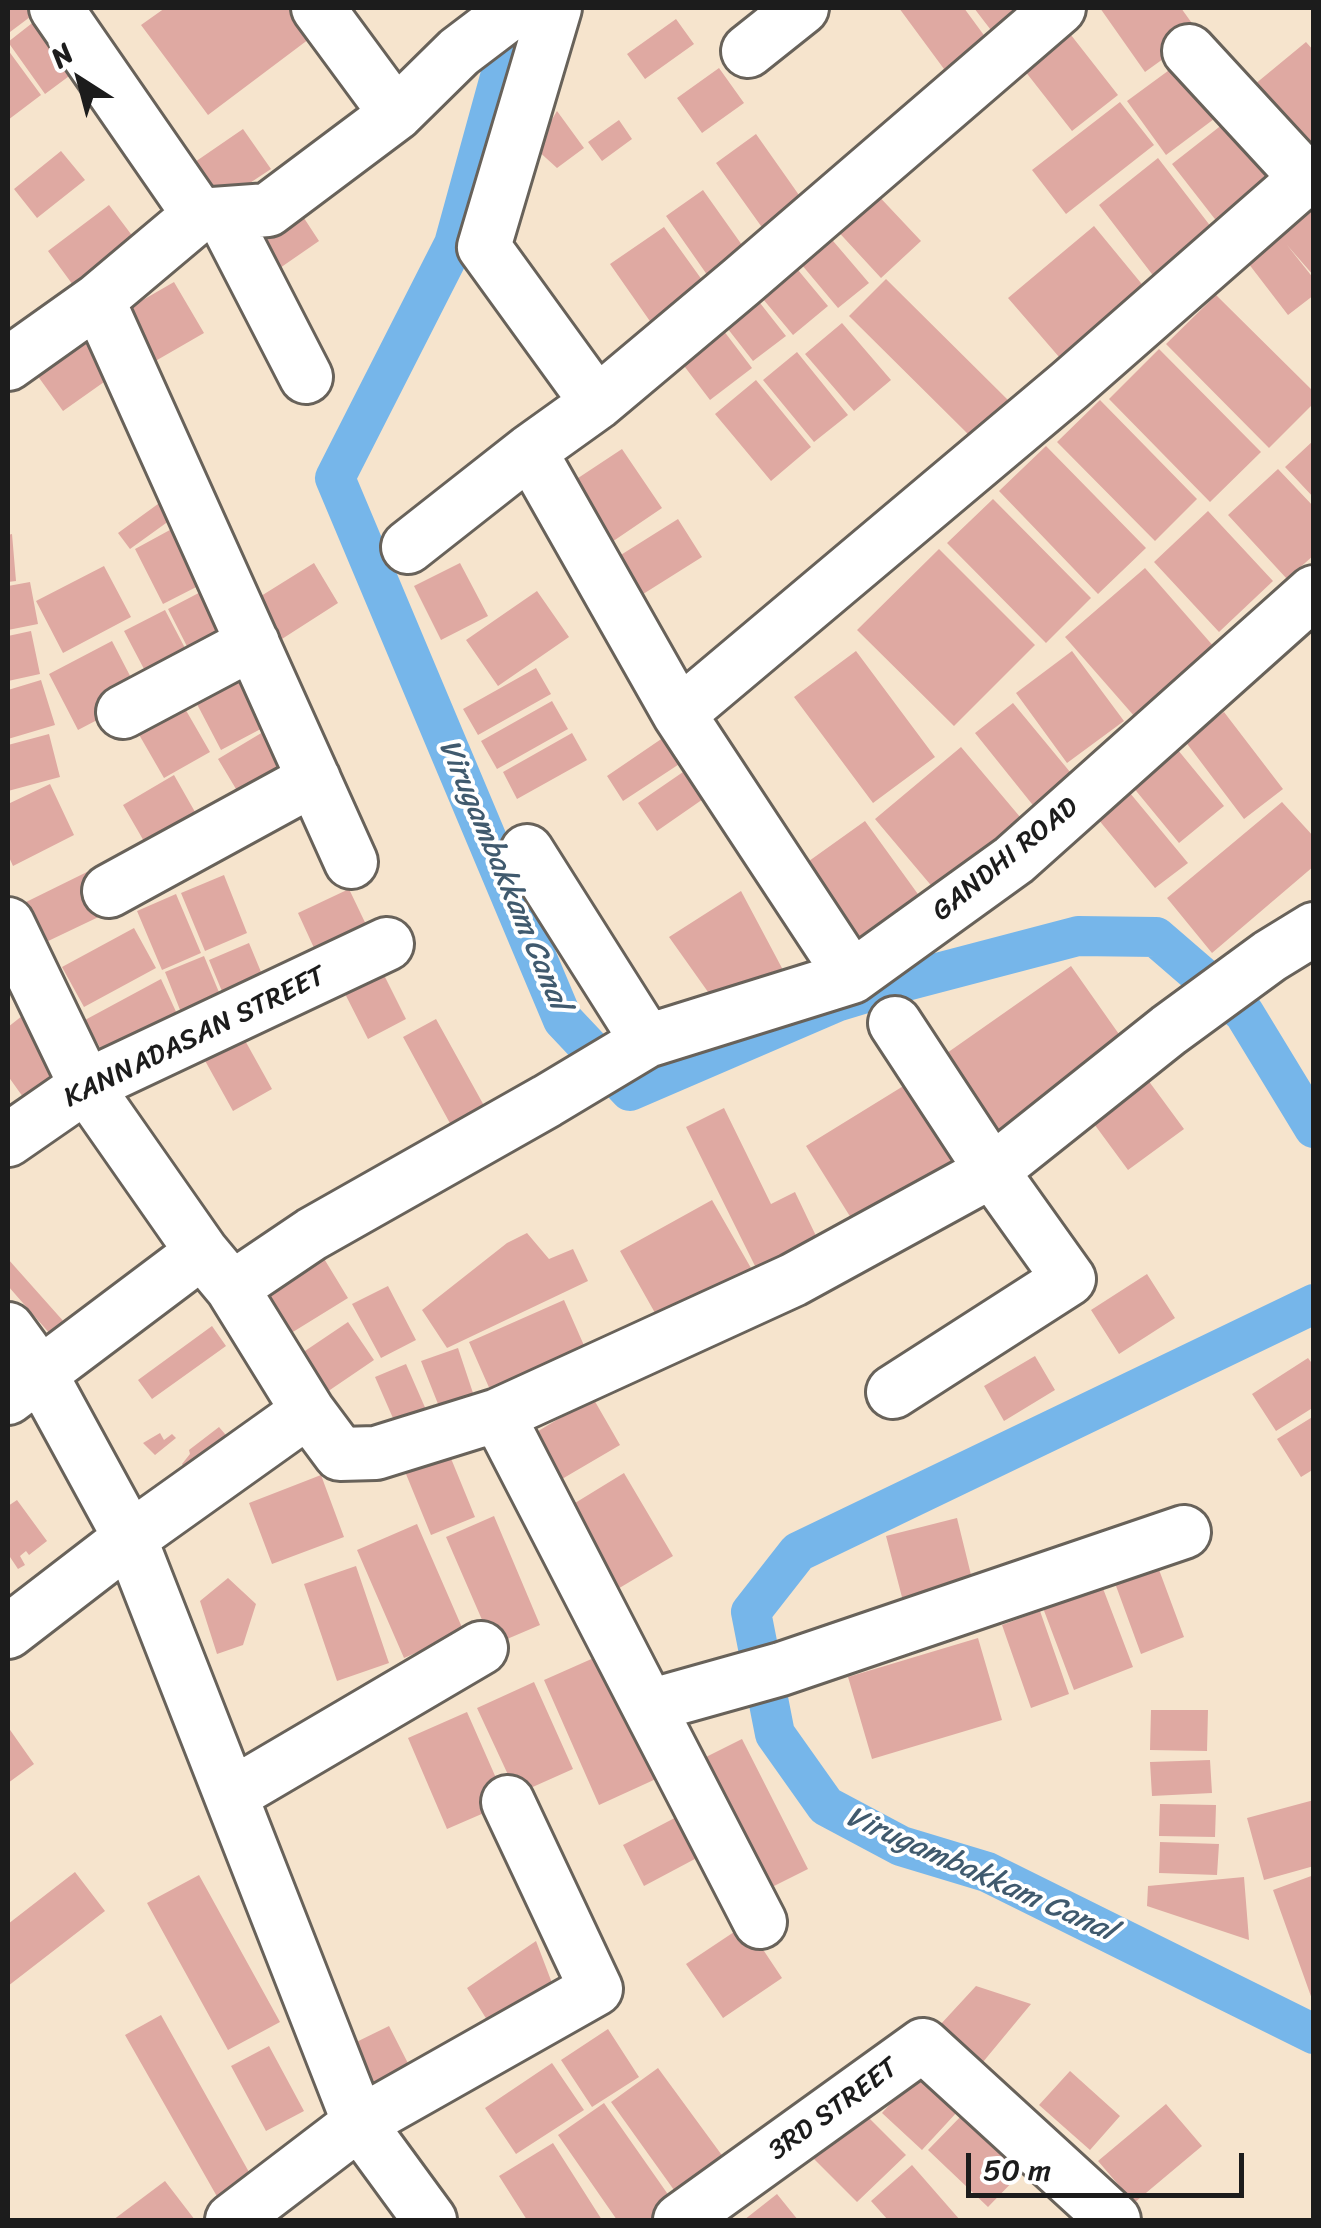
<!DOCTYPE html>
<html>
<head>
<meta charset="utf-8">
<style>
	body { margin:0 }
	#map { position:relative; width:1321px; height:2228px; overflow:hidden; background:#f6e4cd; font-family:Sriracha,sans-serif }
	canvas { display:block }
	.frame { position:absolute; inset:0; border:10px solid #1c1c1c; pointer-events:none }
	.north { position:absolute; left:30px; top:30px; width:100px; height:100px; -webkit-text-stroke:8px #fff; paint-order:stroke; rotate:324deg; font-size:28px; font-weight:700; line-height:40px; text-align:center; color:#1c1c1c }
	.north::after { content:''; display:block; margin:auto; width:35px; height:45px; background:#1c1c1c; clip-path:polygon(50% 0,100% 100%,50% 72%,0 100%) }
	.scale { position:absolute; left:966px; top:2153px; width:278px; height:45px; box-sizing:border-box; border:5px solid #1c1c1c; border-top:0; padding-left:12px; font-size:30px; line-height:35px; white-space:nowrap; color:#1c1c1c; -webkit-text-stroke:8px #fff; paint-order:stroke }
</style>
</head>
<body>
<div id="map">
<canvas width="1321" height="2228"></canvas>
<div class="frame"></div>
<div class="north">N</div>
<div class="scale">50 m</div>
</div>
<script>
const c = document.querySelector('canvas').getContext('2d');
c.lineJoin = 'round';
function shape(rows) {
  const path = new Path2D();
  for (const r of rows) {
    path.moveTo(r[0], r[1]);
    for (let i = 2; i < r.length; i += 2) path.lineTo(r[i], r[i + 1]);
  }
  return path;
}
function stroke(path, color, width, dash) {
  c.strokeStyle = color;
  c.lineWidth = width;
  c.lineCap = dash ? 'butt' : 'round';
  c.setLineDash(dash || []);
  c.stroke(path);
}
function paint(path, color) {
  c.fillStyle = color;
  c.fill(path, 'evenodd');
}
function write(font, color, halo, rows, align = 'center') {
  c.font = font + ' Sriracha,sans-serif';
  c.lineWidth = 8;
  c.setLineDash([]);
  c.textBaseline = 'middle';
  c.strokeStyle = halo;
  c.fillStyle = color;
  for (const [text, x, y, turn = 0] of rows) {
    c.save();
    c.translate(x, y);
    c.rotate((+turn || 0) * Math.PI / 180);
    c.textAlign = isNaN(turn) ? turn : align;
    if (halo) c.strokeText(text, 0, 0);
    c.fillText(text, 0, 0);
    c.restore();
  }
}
const canal = shape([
	[519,8,454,244,335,478,563,1020,630,1091,839,1001,895,984,1078,936,1156,937,1244,1013,1314,1128],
	[1314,1304,798,1552,751,1612,775,1734,826,1806,901,1846,987,1872,1314,2034]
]);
const building = shape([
	[8,8,42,8,10,32,8,29],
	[165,8,304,8,321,30,208,115,141,25],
	[899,8,964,8,986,38,944,69],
	[974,8,1035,8,997,38],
	[1100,8,1181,8,1199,33,1145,72],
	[45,13,84,65,45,94,8,42],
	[676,19,694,44,645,79,627,54],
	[1060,21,1118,95,1072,131,1014,57],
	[1306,42,1314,51,1314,141,1294,157,1243,94],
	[8,50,41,95,8,120],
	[1187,57,1226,110,1166,155,1127,101],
	[719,68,744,103,702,133,677,98],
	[1120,102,1154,145,1066,214,1032,170],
	[557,111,584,148,557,168,535,148],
	[1237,113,1282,172,1218,223,1172,164],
	[619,120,632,139,602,161,588,142],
	[243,129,271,169,203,214,176,175],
	[756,134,806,205,766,233,716,163],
	[61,151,85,180,37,218,14,189],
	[1158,158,1215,232,1155,278,1099,205],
	[703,190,754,262,717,289,666,216],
	[873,190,921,241,881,278,833,226],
	[109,205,143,250,81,296,48,251],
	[1314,205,1314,276,1287,245,1314,279,1314,295,1288,315,1245,259],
	[302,215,319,241,264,279,247,254],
	[816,221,869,283,838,308,786,246],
	[1094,226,1150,294,1066,365,1008,298],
	[664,227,715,298,661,337,610,264],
	[788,258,828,306,793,335,753,287],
	[886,279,1009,401,972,438,849,316],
	[174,282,204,333,145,367,115,316],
	[749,289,786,336,753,361,717,315],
	[1216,295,1314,392,1314,403,1269,448,1166,344],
	[714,318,752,368,710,400,672,350],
	[842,323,891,380,854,411,805,354],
	[95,333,121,370,63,411,37,375],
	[1159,349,1261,452,1210,502,1109,399],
	[797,352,848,415,814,442,763,380],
	[756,380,811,447,771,481,715,414],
	[1100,400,1197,499,1155,541,1057,442],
	[1314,440,1314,498,1285,467],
	[1046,446,1146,548,1098,594,999,491],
	[622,449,662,508,606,546,566,486],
	[1278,469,1314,507,1314,555,1287,579,1228,515],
	[169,496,180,513,130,549,118,533],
	[993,499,1091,598,1046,643,947,543],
	[1208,511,1273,581,1219,632,1154,562],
	[678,519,702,557,632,601,608,563],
	[179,525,208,581,163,604,135,549],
	[12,534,16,581,8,582,8,535],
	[939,549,1035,645,954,726,857,630],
	[314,563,338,603,271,646,245,606],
	[460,563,488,616,441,640,414,586],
	[104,566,131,617,63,653,36,601],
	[1145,568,1215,648,1135,717,1065,637],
	[30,582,38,624,8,630,8,586],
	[214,585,243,640,196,664,168,609],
	[537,591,569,637,498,686,466,640],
	[165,610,195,667,154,688,124,631],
	[31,631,40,674,8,681,8,636],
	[112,641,141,697,78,730,49,674],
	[856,651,935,757,873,803,794,697],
	[1072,651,1124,721,1067,763,1016,693],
	[239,660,272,723,221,750,188,687],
	[536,668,551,694,478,735,463,709],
	[41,680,55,725,8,739,8,690],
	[176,693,210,752,164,778,130,719],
	[552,701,568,729,497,769,481,741],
	[1013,703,1075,778,1036,809,975,733],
	[1224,712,1283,789,1244,819,1185,741],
	[268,729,298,779,248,809,218,759],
	[673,731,690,757,623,801,607,776],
	[572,733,587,760,517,799,503,772],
	[49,734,60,777,8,791,8,745],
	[1173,744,1224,806,1179,843,1128,781],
	[961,747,1026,824,940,896,875,819],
	[699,761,719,788,657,831,638,803],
	[174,775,207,833,156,862,123,805],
	[50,784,74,835,13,866,8,855,8,804],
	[1125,787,1188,863,1155,888,1093,813],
	[1282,802,1314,837,1314,866,1212,953,1167,898],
	[865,821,928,908,851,963,788,876],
	[89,871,109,912,44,943,24,903],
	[224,875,247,933,205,951,181,893],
	[349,889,372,937,320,961,298,913],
	[741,891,783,970,713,999,669,937],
	[176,894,201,953,162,970,137,911],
	[134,928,156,968,84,1007,62,967],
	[249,943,271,996,231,1013,209,960],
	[204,956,228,1014,188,1030,165,972],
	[377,961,406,1019,368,1039,338,980],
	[1071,966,1128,1047,993,1141,937,1060],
	[161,979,178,1016,109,1064,85,1020],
	[22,1016,67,1075,28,1104,8,1076,8,1027],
	[436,1019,492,1120,458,1138,403,1037],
	[242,1035,272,1089,233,1111,203,1057],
	[1145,1076,1184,1129,1128,1170,1089,1117],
	[918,1077,972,1164,861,1234,806,1146],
	[724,1108,771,1204,795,1192,817,1238,756,1268,686,1127],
	[712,1200,751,1268,659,1320,620,1251],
	[527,1233,549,1259,573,1249,588,1281,447,1348,422,1310,507,1243],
	[323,1257,348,1298,288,1335,262,1295],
	[8,1259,65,1323,51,1335,8,1286],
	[1147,1274,1175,1318,1119,1354,1091,1310],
	[388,1286,416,1340,381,1358,352,1304],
	[564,1300,586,1350,491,1392,469,1342],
	[348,1322,374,1360,324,1394,299,1355],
	[212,1326,226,1346,152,1399,138,1380],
	[458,1348,474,1396,440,1409,421,1361],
	[1035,1356,1055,1390,1004,1421,984,1386],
	[1308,1358,1314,1366,1314,1407,1276,1431,1252,1394],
	[406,1364,427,1412,396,1425,375,1377],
	[593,1398,620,1445,562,1479,535,1433],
	[1314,1416,1314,1469,1301,1477,1277,1439],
	[219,1427,231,1441,185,1468,182,1464,190,1454,189,1450],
	[160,1433,164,1440,172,1434,176,1438,155,1455,143,1443],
	[443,1439,475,1517,431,1535,399,1457],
	[624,1473,673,1556,611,1593,562,1511],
	[321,1475,344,1537,272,1564,249,1503],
	[17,1500,47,1541,29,1555,26,1551,20,1556,25,1565,18,1569,8,1554,8,1506],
	[494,1516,540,1625,493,1645,446,1537],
	[957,1518,973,1583,903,1601,886,1536],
	[417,1524,464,1632,404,1658,357,1550],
	[1155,1559,1184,1637,1141,1654,1112,1575],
	[356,1566,389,1663,337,1681,304,1584],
	[228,1578,256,1604,243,1645,217,1654,200,1601],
	[1099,1578,1133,1667,1074,1690,1040,1600],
	[1040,1611,1069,1694,1031,1708,1002,1625],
	[978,1638,1002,1720,872,1759,848,1677],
	[614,1649,669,1773,599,1805,544,1680],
	[534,1682,573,1769,517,1794,477,1708],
	[1151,1710,1208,1710,1207,1751,1150,1750],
	[467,1712,507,1803,447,1829,408,1738],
	[8,1727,34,1764,8,1783],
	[742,1739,808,1869,760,1893,694,1763],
	[1210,1760,1212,1793,1152,1796,1150,1762],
	[1314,1800,1314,1866,1264,1880,1247,1818],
	[1160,1804,1216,1805,1215,1837,1159,1836],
	[688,1811,708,1852,644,1886,623,1845],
	[1160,1842,1219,1844,1217,1875,1159,1873],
	[75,1872,105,1911,8,1986,8,1924],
	[199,1875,280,2022,228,2050,147,1903],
	[1314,1875,1314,2002,1313,2002,1273,1890],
	[1244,1877,1249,1940,1147,1906,1148,1886],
	[746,1924,782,1978,723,2018,686,1964],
	[536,1941,552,1983,494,2031,467,1988],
	[976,1986,1031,2004,983,2062,940,2025],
	[161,2015,254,2181,219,2200,125,2035],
	[389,2026,416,2079,365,2105,338,2051],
	[608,2029,639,2077,592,2107,561,2060],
	[269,2046,304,2111,266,2131,231,2066],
	[552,2063,584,2110,516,2154,485,2108],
	[658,2068,732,2169,684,2204,611,2102],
	[1070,2071,1120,2116,1090,2150,1039,2105],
	[917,2074,958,2111,922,2150,882,2113],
	[604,2103,681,2213,670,2220,617,2220,558,2135],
	[1166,2104,1202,2146,1134,2203,1098,2161],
	[862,2111,906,2155,857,2202,813,2158],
	[964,2113,1024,2170,988,2207,928,2150],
	[553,2143,602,2220,527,2220,499,2176],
	[912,2165,960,2220,888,2220,871,2201],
	[165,2181,195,2220,113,2220],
	[777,2194,798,2220,744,2220]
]);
const minor = shape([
	[56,8,199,215],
	[318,8,396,114],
	[555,8,484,247,597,403],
	[748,51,802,8],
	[1189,51,1306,178],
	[222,214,306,377],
	[98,300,351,862],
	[8,364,98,300,199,215,268,210,396,114,459,52,517,8],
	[530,451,679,714,852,977],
	[408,547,530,451,597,403,741,282,1059,8],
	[123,712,253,643],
	[679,714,1070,385,1314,171],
	[527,851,647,1041],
	[109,891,314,779],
	[8,924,86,1086,202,1252,232,1288,308,1411,340,1454,376,1453,498,1415,793,1280,992,1171,1169,1030,1270,956,1314,929],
	[8,1140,86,1086,387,944],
	[232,1288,312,1234,547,1101,647,1041,852,977,1014,860,1314,592],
	[8,1329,40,1373,130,1538,359,2123,430,2220],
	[893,1392,1069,1279,992,1171,895,1023],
	[8,1398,202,1252],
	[498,1415,760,1922],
	[8,1632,130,1538,308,1411],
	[649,1706,781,1669,1184,1532],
	[231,1795,481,1648],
	[232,2220,359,2123,596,1989,508,1802],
	[680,2220,923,2045,1114,2220]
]);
const streetNames = [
	["GANDHI ROAD",1006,860,-39],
	["KANNADASAN STREET",195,1038,-26],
	["3RD STREET",834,2110,-36]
];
const waterNames = [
	["Virugambakkam Canal",503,875,67],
	["Virugambakkam Canal",980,1875,24]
];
stroke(canal, '#76b6ea', 40);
paint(building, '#dfa9a2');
stroke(minor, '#68625a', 58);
stroke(minor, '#fff', 52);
write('28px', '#1c1c1c', '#fff', streetNames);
write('italic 30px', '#405a6e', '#fff', waterNames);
</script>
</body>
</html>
